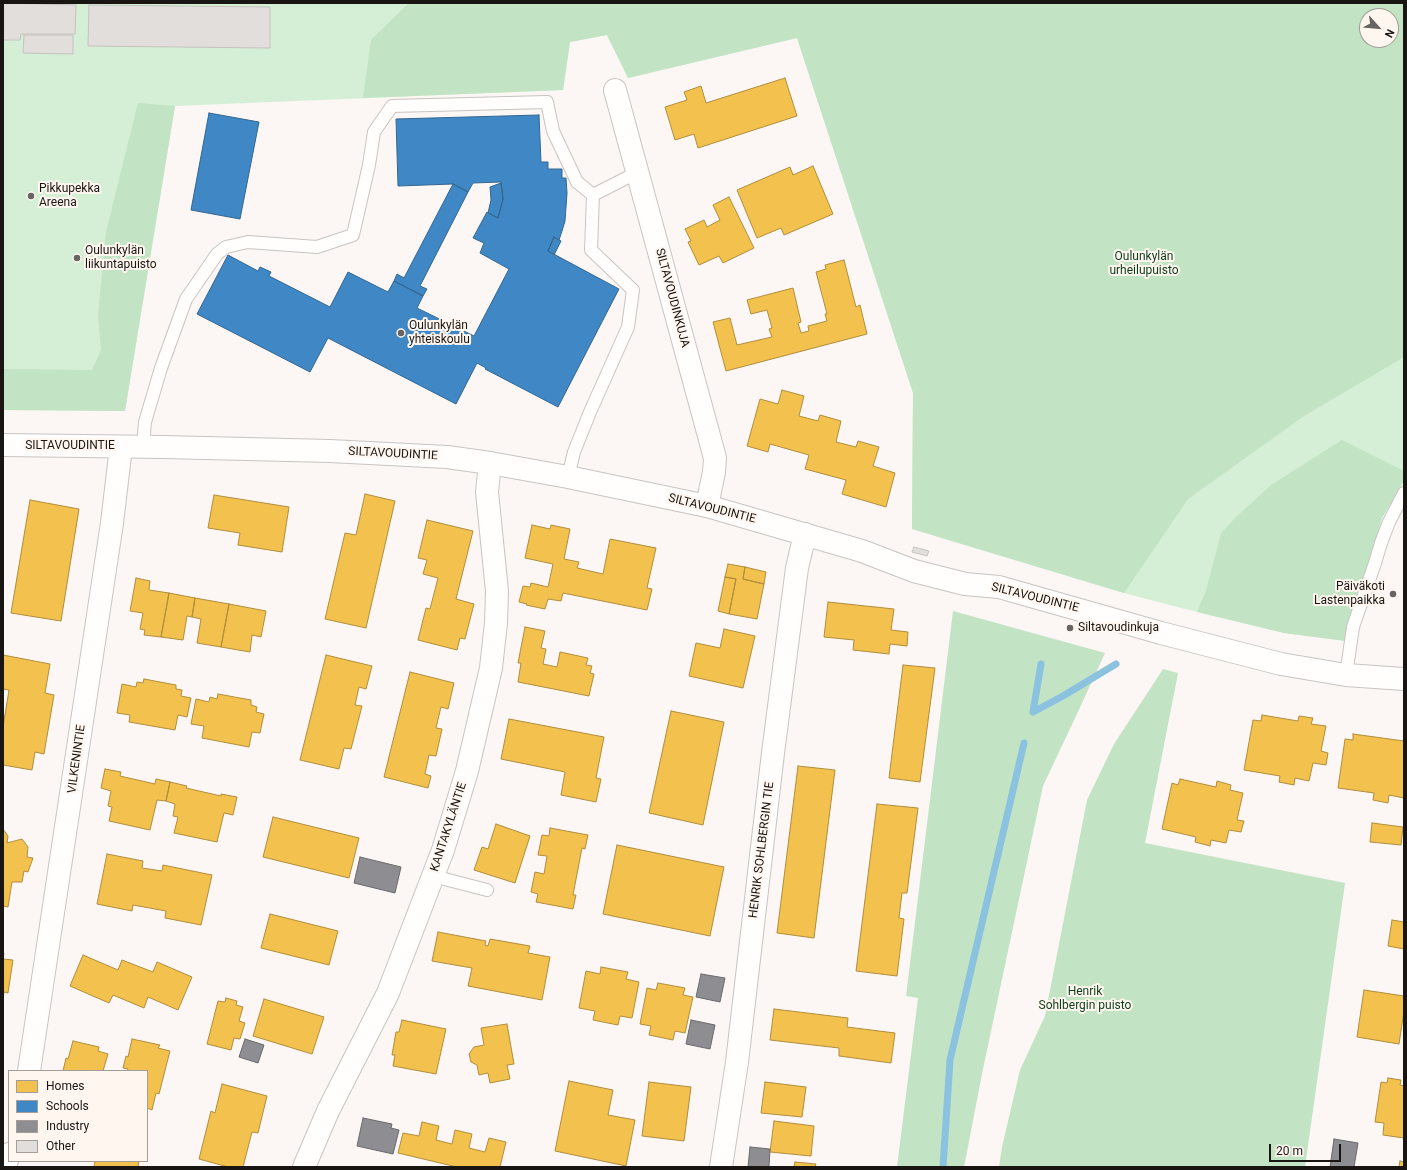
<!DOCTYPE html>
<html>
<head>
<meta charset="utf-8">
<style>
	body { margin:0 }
	#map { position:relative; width:1407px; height:1170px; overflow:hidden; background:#fcf7f4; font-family:Roboto,sans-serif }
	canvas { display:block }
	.frame { position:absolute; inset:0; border:4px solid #181513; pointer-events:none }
	.legend { position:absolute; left:8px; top:1070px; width:140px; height:92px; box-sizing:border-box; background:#fff6f0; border:1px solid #a39c98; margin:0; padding:5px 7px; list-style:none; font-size:12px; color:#181513 }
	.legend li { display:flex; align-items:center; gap:8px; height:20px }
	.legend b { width:20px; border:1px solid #a39c98 }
	.north { position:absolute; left:1359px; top:8px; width:40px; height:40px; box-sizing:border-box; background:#fff6f0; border:1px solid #a39c98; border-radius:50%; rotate:117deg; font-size:11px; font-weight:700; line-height:16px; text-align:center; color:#181513 }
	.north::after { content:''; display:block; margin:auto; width:14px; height:18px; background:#686462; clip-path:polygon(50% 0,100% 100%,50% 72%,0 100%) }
	.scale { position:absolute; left:1269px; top:1144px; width:72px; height:18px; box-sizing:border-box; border:2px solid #181513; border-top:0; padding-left:5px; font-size:12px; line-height:14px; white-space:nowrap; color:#181513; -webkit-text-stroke:3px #fff6f0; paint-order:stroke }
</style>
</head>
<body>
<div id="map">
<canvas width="1407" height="1170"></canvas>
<div class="frame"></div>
<ul class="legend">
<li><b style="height:11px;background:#f2c14e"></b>Homes</li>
<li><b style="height:11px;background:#3f88c5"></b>Schools</li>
<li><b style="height:11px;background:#8d8d92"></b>Industry</li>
<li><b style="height:11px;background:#e2dedc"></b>Other</li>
</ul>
<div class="north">N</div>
<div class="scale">20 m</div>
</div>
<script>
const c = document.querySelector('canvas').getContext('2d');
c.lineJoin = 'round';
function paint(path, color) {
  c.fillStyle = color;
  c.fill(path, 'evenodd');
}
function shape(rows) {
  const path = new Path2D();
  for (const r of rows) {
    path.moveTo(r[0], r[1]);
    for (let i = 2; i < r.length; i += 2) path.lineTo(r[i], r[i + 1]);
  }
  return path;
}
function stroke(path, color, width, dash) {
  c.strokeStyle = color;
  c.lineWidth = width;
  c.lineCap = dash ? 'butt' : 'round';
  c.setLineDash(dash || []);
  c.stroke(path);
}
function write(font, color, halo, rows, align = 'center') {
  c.font = font + ' Roboto,sans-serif';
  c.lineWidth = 4;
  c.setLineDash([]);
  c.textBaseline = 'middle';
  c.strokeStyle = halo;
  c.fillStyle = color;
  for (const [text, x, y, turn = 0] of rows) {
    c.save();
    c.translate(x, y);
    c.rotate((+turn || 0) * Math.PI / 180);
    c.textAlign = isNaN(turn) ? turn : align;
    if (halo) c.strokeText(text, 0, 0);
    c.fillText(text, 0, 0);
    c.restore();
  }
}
const green = shape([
	[3,3,1404,3,1404,481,1382,518,1369,564,1347,628,1346,641,1284,633,1177,607,1124,593,912,529,913,393,797,38,628,78,607,35,570,42,563,90,175,106,125,411,3,410],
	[1367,16,1391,16,1391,40,1367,40]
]);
const forest = shape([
	[409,3,1404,3,1404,357,1304,416,1188,499,1124,593,912,529,913,393,797,38,628,78,607,35,570,42,563,90,363,98,371,40],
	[1367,16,1391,16,1391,40,1367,40],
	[138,103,175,106,125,411,3,410,3,369,92,370,101,350,98,315,106,232],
	[1342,440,1404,471,1404,481,1382,518,1369,564,1347,628,1346,641,1284,633,1197,612,1206,591,1221,533,1235,518,1271,485],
	[953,611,1105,653,1076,716,1043,786,983,1069,964,1167,897,1167,918,998,906,996],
	[1163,669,1178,673,1145,843,1345,883,1305,1167,999,1167,1002,1147,1020,1070,1045,1016,1087,800,1114,744]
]);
const homes = shape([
	[785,78,797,116,698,148,694,134,675,140,665,107,687,100,684,92,701,86,706,103,785,78],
	[813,166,833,214,784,235,781,228,757,238,737,190,790,167,793,175,813,166],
	[729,197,754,248,723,263,719,256,699,265,688,242,691,241,685,229,704,220,707,227,720,220,713,205,729,197],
	[844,260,856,307,860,305,867,334,726,371,713,322,730,318,737,345,772,337,769,329,772,328,767,310,751,314,747,300,793,288,801,322,798,323,801,333,809,331,808,326,827,321,825,314,827,314,816,272,826,269,825,265,844,260],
	[782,390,804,396,799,416,818,421,820,415,841,421,836,442,856,447,858,441,879,447,873,466,895,473,886,507,842,494,846,480,805,469,809,455,770,444,768,452,747,446,760,399,778,404,782,390],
	[365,494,395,501,366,628,325,619,345,533,356,535,365,494],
	[214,495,289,507,282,552,238,545,240,533,208,528,214,495],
	[30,500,79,509,61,621,11,613,30,500],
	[427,520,473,531,456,599,474,604,465,639,460,638,457,650,418,640,426,608,430,609,438,578,423,574,427,560,418,558,427,520],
	[532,525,550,529,551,525,570,529,564,559,579,562,577,568,603,574,610,539,656,548,647,588,652,589,647,610,563,593,561,601,548,599,545,609,526,605,527,604,519,602,523,586,530,587,531,583,548,587,553,564,525,558,532,525],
	[728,564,745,567,743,579,764,584,757,619,729,614,736,579,725,577,728,564],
	[745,567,766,572,764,584,743,579,745,567],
	[725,577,736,579,729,614,718,611,725,577],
	[136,578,150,581,149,590,169,593,161,637,144,635,145,630,140,629,143,613,130,611,136,578],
	[169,593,195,598,192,617,187,616,183,640,161,637,169,593],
	[195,598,229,604,221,647,197,643,201,619,192,617,195,598],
	[828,602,894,609,891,630,908,632,907,646,890,644,889,654,853,650,854,640,824,637,828,602],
	[229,604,266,611,261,637,252,635,250,652,221,647,229,604],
	[525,627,545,631,541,648,546,649,543,664,557,667,560,652,588,658,586,665,592,666,590,673,594,674,589,696,518,682,521,663,518,663,525,627],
	[724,629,755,636,743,688,689,676,696,643,720,648,724,629],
	[3,655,50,664,45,693,54,695,44,754,35,752,32,770,3,765,3,727,9,690,3,689,3,655],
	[326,655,372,666,366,689,359,687,355,705,362,706,351,749,344,748,339,769,300,760,326,655],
	[903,665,935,668,920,782,889,778,903,665],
	[410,672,454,683,448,709,441,707,440,711,436,728,442,729,436,756,429,755,425,774,431,776,428,788,384,777,410,672],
	[144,679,176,685,176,689,182,690,181,696,191,698,187,717,178,715,175,730,129,722,130,715,117,713,122,684,136,687,137,682,143,683,144,679],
	[218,694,251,700,251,705,257,707,256,712,264,714,260,733,252,732,249,747,202,738,204,726,191,724,196,699,209,702,210,697,217,699,218,694],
	[671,711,724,722,703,825,649,813,671,711],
	[1262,715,1298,721,1299,716,1313,718,1311,724,1326,726,1321,751,1328,753,1326,765,1313,763,1309,781,1295,778,1294,785,1279,782,1280,776,1244,770,1253,720,1261,721,1262,715],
	[509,719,604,737,596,778,601,779,596,802,561,795,565,772,501,759,509,719],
	[1353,734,1404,741,1404,798,1389,795,1388,803,1373,800,1374,793,1338,788,1345,739,1353,740,1353,734],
	[798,766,835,770,814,938,777,933,798,766],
	[105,769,121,772,120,776,155,784,156,779,170,782,166,801,157,800,150,830,109,821,112,807,108,806,111,791,101,788,105,769],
	[1180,779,1216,787,1217,781,1231,785,1230,790,1243,793,1237,820,1244,821,1241,832,1229,830,1226,843,1211,840,1210,846,1195,842,1196,837,1162,829,1172,783,1178,785,1180,779],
	[170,782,187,786,186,788,221,796,221,794,237,797,233,815,224,813,217,842,174,833,178,817,173,816,175,804,166,801,170,782],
	[877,804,918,808,907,893,902,893,899,918,904,919,897,976,856,971,877,804],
	[273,817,359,838,349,878,263,857,273,817],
	[1372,823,1403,827,1401,845,1370,842,1372,823],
	[496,824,530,836,515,883,474,870,482,847,488,849,496,824],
	[550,828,588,835,585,849,582,848,573,895,576,895,573,909,536,902,538,894,531,892,535,872,544,874,547,856,538,855,542,835,549,836,550,828],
	[3,829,8,836,7,843,22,839,28,847,27,857,33,858,28,872,24,871,22,882,12,882,8,907,3,906,3,829],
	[617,845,724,867,710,936,603,914,617,845],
	[107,854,143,861,142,868,162,871,163,865,212,875,201,925,165,918,166,911,133,905,132,911,97,904,107,854],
	[270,914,338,931,329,965,261,948,270,914],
	[1392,920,1404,922,1404,949,1388,946,1392,920],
	[438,932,486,941,485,945,488,946,490,939,530,946,528,953,550,957,542,1000,468,986,472,968,432,961,438,932],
	[3,952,4,953,3,959,13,960,8,993,4,992,3,999,3,952],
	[83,955,118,970,122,960,153,972,157,962,192,977,178,1010,148,997,144,1008,113,995,109,1003,70,986,83,955],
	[601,967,628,972,626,979,639,982,632,1018,620,1016,618,1025,593,1020,595,1011,579,1008,586,971,600,974,601,967],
	[658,983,685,988,683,995,693,997,685,1033,675,1031,673,1040,649,1035,651,1026,640,1024,647,988,656,990,658,983],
	[1364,990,1404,996,1404,1011,1399,1044,1357,1037,1364,990],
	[226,998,237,1001,236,1005,243,1007,239,1021,245,1023,240,1039,234,1038,231,1050,207,1044,218,1001,225,1002,226,998],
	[264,999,324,1017,312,1054,253,1036,264,999],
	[774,1009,848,1018,847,1027,895,1033,891,1063,839,1056,839,1048,770,1040,774,1009],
	[402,1020,446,1029,436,1074,393,1066,395,1055,392,1055,396,1032,399,1032,402,1020],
	[507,1024,514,1064,507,1065,510,1079,490,1083,488,1073,479,1075,477,1065,471,1062,469,1054,474,1047,484,1045,481,1028,507,1024],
	[132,1039,160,1045,158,1048,170,1051,159,1094,156,1093,152,1110,147,1108,147,1071,127,1071,128,1069,123,1068,126,1056,128,1057,132,1039],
	[73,1041,99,1047,98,1051,108,1054,103,1071,63,1071,66,1058,68,1059,73,1041],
	[1388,1078,1401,1080,1400,1085,1404,1086,1404,1138,1383,1135,1384,1123,1375,1122,1381,1082,1387,1083,1388,1078],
	[569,1081,613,1090,608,1115,635,1120,626,1166,555,1151,569,1081],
	[649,1082,691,1087,684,1141,642,1136,649,1082],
	[765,1082,806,1087,802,1117,761,1113,765,1082],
	[222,1084,267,1096,258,1133,252,1132,243,1167,228,1167,199,1159,211,1111,215,1113,222,1084],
	[774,1121,814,1126,811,1156,770,1152,774,1121],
	[422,1122,439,1126,436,1140,452,1144,455,1130,472,1134,469,1148,485,1152,489,1138,506,1142,500,1167,457,1167,398,1153,403,1133,419,1136,422,1122],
	[95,1161,139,1161,138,1167,94,1167,95,1161],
	[1400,1161,1404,1162,1404,1167,1399,1167,1400,1161],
	[795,1162,816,1164,815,1167,794,1167,795,1162]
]);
const schools = shape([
	[209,113,259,122,240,219,191,210,209,113],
	[539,115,541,162,548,162,548,169,562,169,562,178,566,178,567,193,565,221,562,231,559,240,554,237,548,251,619,289,558,407,485,369,486,368,477,363,456,404,328,338,310,372,197,314,228,255,258,271,260,267,271,272,269,276,330,307,348,272,388,292,394,281,423,296,417,308,474,336,509,269,480,253,484,243,473,238,487,212,498,218,503,199,501,182,473,183,468,192,453,184,398,186,396,119,539,115],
	[501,183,503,199,498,218,488,213,491,200,490,187,501,183],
	[453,184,468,192,420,286,427,289,423,296,394,281,397,274,404,278,453,184],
	[554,237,561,241,554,255,548,251,554,237]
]);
const industry = shape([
	[360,857,401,867,395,893,354,883,360,857],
	[701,974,725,978,720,1002,696,997,701,974],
	[691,1020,715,1025,710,1049,686,1044,691,1020],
	[245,1039,264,1045,258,1063,239,1057,245,1039],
	[363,1118,392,1124,391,1128,399,1130,393,1154,357,1146,363,1118],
	[1334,1139,1358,1143,1354,1167,1330,1167,1334,1139],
	[750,1147,770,1149,769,1167,748,1167,750,1147]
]);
const stream = shape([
	[1033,712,1063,696,1116,664],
	[1033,712,1041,664],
	[943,1167,950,1060,1024,743]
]);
const building = shape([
	[3,3,76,5,75,34,21,34,20,40,3,40,3,3],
	[89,5,270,7,270,48,88,46,89,5],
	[24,35,73,35,73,54,23,53,24,35],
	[914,547,929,551,927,556,912,552,914,547]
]);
const service = shape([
	[593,195,638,172],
	[143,447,145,422,161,368,186,299,217,254,226,247,248,242,317,247,353,235,369,165,374,132,392,106,547,102,553,131,577,182,593,195,591,250,633,290,628,327,590,412,574,452,568,477],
	[1346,675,1353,627,1375,563,1381,543,1389,522,1404,493],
	[433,876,487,890]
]);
const minor = shape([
	[615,90,715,458,714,472,707,506],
	[29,1071,112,523,121,447],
	[5,1167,9,1154],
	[304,1167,328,1111,388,993,443,850,467,771,491,668,496,623,497,591,487,492,490,463],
	[721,1167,737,1062,773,753,797,568,805,534]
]);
const secondary = shape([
	[3,445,163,447,330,451,447,457,490,463,568,477,707,506,862,551,914,571,965,584,999,587,1161,633,1281,664,1346,675,1404,679]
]);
const markers = [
	[31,196,4,"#686462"],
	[77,258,4,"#686462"],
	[401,333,4,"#686462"],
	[1393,594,4,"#686462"],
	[1070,628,4,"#686462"]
];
const poiNames = [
	["Pikkupekka",39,189],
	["Areena",39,203],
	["Oulunkylän",85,251],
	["liikuntapuisto",85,265],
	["Oulunkylän",409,326],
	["yhteiskoulu",409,340],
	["Päiväkoti",1385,587,"right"],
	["Lastenpaikka",1385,601,"right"],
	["Siltavoudinkuja",1078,628]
];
const parkNames = [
	["Oulunkylän",1144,257],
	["urheilupuisto",1144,271],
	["Henrik",1085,992],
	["Sohlbergin puisto",1085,1006]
];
const streetNames = [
	["SILTAVOUDINKUJA",672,298,75],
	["SILTAVOUDINTIE",70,446],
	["SILTAVOUDINTIE",393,454,3],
	["SILTAVOUDINTIE",712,509,14],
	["SILTAVOUDINTIE",1035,598,14],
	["VILKENINTIE",77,759,-82],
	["KANTAKYLÄNTIE",449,827,-72],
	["HENRIK SOHLBERGIN TIE",762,850,-83]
];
paint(green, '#d4efd5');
paint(forest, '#c2e3c4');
paint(homes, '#f2c14e');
stroke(homes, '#b18d3c', 1);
paint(schools, '#3f88c5');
stroke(schools, '#336690', 1);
paint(industry, '#8d8d92');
stroke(industry, '#6a696c', 1);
stroke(stream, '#8ac2df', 7);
paint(building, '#e2dedc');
stroke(building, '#c6c2bf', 1);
stroke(service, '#c8c4c1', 14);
stroke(minor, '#c8c4c1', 24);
stroke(secondary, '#c8c4c1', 24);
stroke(service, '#fffefd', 12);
stroke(minor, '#fffefd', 22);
stroke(secondary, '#fffefd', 22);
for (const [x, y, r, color] of markers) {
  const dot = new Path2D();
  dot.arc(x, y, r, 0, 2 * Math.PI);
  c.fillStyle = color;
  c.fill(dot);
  stroke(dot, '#fff6f0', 1.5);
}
write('12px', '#181513', '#fff6f0', poiNames, 'left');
write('12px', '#0c3d1a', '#fff6f0', parkNames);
write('12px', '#181513', '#fff6f0', streetNames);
</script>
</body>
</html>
